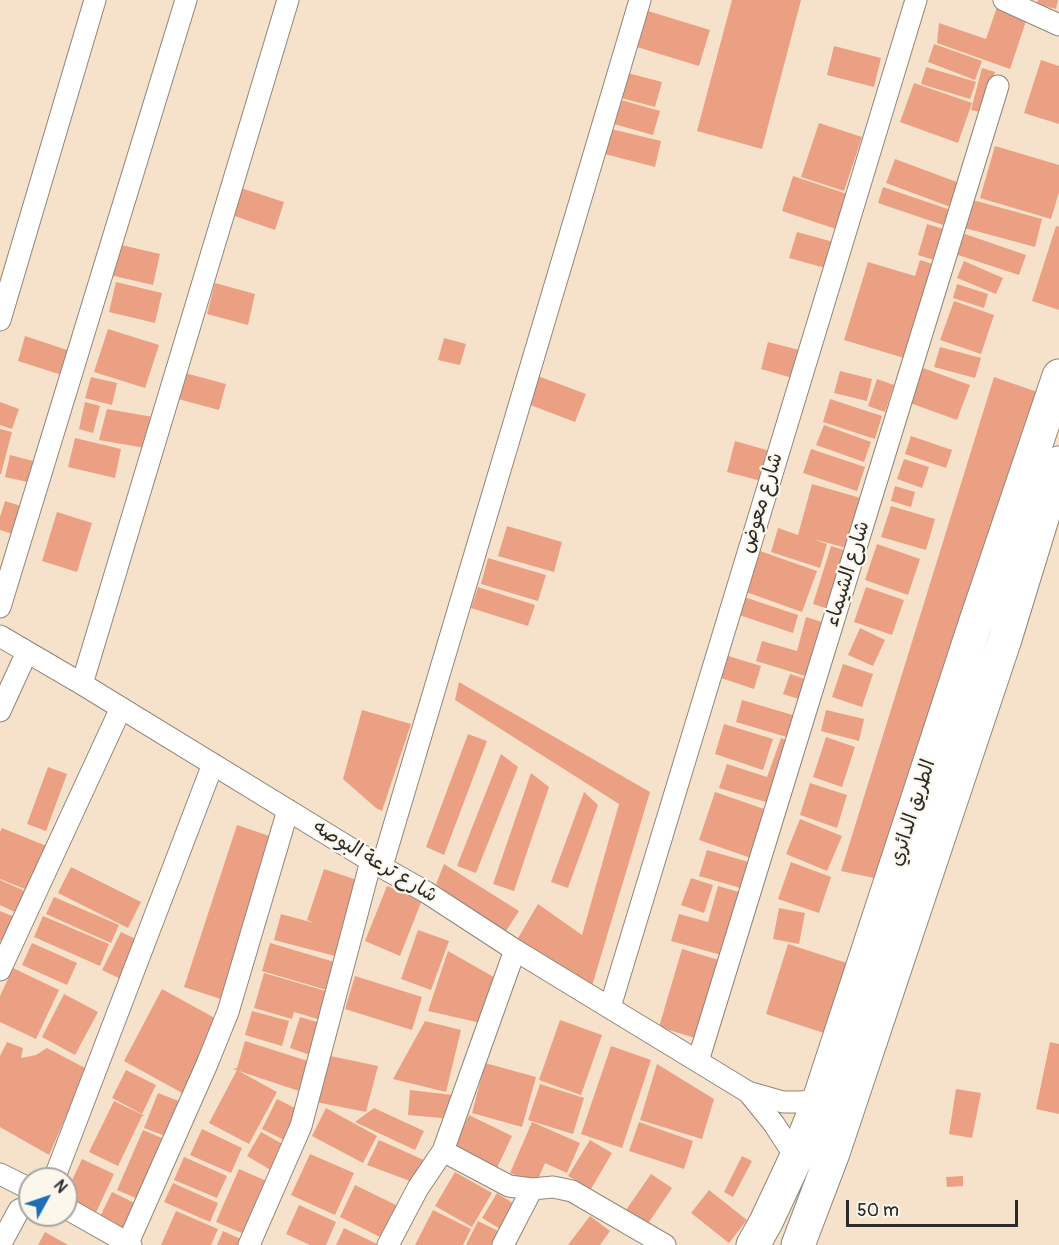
<!DOCTYPE html>
<html>
<head>
<meta charset="utf-8">
<style>
	body { margin:0 }
	#map { position:relative; width:1059px; height:1245px; overflow:hidden; background:#f6e2ca; font-family:Pangolin,sans-serif }
	canvas { display:block }
	.north { position:absolute; left:18px; top:1167px; width:60px; height:60px; box-sizing:border-box; background:#fbf7ec; border:2px solid #a8a59f; border-radius:50%; rotate:50deg; font-size:16px; font-weight:700; line-height:24px; text-align:center; color:#2b2b2b }
	.north::after { content:''; display:block; margin:auto; width:21px; height:27px; background:#1f6fb2; clip-path:polygon(50% 0,100% 100%,50% 72%,0 100%) }
	.scale { position:absolute; left:846px; top:1200px; width:172px; height:27px; box-sizing:border-box; border:3px solid #2b2b2b; border-top:0; padding-left:8px; font-size:18px; line-height:21px; white-space:nowrap; color:#2b2b2b; -webkit-text-stroke:4px #fbf7ec; paint-order:stroke }
</style>
</head>
<body>
<div id="map">
<canvas width="1059" height="1245"></canvas>
<div class="north">N</div>
<div class="scale">50 m</div>
</div>
<script>
const c = document.querySelector('canvas').getContext('2d');
c.lineJoin = 'round';
function paint(path, color) {
  c.fillStyle = color;
  c.fill(path, 'evenodd');
}
function shape(rows) {
  const path = new Path2D();
  for (const r of rows) {
    path.moveTo(r[0], r[1]);
    for (let i = 2; i < r.length; i += 2) path.lineTo(r[i], r[i + 1]);
  }
  return path;
}
function stroke(path, color, width, dash) {
  c.strokeStyle = color;
  c.lineWidth = width;
  c.lineCap = dash ? 'butt' : 'round';
  c.setLineDash(dash || []);
  c.stroke(path);
}
function write(font, color, halo, rows, align = 'center') {
  c.font = font + ' Pangolin,"Playpen Sans Arabic",sans-serif';
  c.lineWidth = 4.5;
  c.setLineDash([]);
  c.textBaseline = 'middle';
  c.strokeStyle = halo;
  c.fillStyle = color;
  for (const [text, x, y, turn = 0] of rows) {
    c.save();
    c.translate(x, y);
    c.rotate((+turn || 0) * Math.PI / 180);
    c.textAlign = isNaN(turn) ? turn : align;
    if (halo) c.strokeText(text, 0, 0);
    c.fillText(text, 0, 0);
    c.restore();
  }
}
const building = shape([
	[732,0,801,0,762,149,697,131],
	[1038,0,1058,0,1056,9,1037,4],
	[997,7,1027,18,1010,69,937,43,939,23,986,39],
	[648,11,710,30,699,66,637,47],
	[934,44,982,61,975,80,928,62],
	[834,46,881,58,874,87,827,75],
	[1041,60,1059,66,1059,124,1024,113],
	[926,67,976,82,970,99,921,84],
	[982,68,995,72,985,113,971,110],
	[620,71,662,82,655,107,614,96],
	[914,83,972,103,958,143,900,122],
	[610,97,660,111,653,135,603,121],
	[819,123,862,137,844,191,801,177],
	[607,128,661,141,655,167,601,153],
	[995,146,1059,165,1059,192,1051,219,980,198],
	[895,159,962,184,953,208,886,183],
	[793,176,853,196,842,231,782,211],
	[883,187,951,210,946,226,878,203],
	[241,188,284,202,275,230,232,215],
	[969,199,1042,219,1035,247,961,227],
	[927,224,947,230,937,261,918,255],
	[1056,226,1059,227,1059,310,1032,301],
	[797,232,837,243,829,269,789,258],
	[962,233,1026,255,1019,275,955,254],
	[117,244,160,254,153,285,110,275],
	[920,260,942,267,914,361,844,340,868,262,915,276],
	[964,261,1003,278,996,294,957,278],
	[116,282,162,293,155,323,109,312],
	[215,283,255,294,248,325,207,314],
	[957,284,988,294,984,308,953,298],
	[954,301,994,315,981,354,940,340],
	[108,329,159,345,145,388,94,372],
	[25,336,70,351,62,375,18,361],
	[444,338,466,344,460,365,438,360],
	[768,342,803,351,796,379,761,369],
	[940,347,981,358,975,378,934,367],
	[923,368,970,385,957,420,910,403],
	[840,371,872,379,867,401,834,393],
	[185,373,226,384,219,410,178,399],
	[530,373,586,394,575,422,520,401],
	[91,377,117,383,112,405,85,398],
	[994,377,1043,394,888,881,841,871],
	[877,379,894,385,885,412,868,406],
	[830,399,882,416,875,439,823,422],
	[0,402,19,409,12,429,0,425],
	[85,402,100,406,93,433,79,429],
	[107,409,153,417,145,448,99,440],
	[824,425,871,442,864,462,816,445],
	[0,429,12,432,1,474,0,474],
	[911,436,952,450,946,468,905,454],
	[75,438,121,449,115,478,68,467],
	[735,441,777,453,769,483,727,472],
	[811,449,865,467,857,491,803,473],
	[10,455,37,462,32,483,5,477],
	[904,459,929,467,922,488,897,479],
	[812,484,864,499,850,549,813,539,827,544,820,568,771,552,778,528,798,535],
	[895,486,915,492,911,507,891,501],
	[5,501,27,508,19,536,0,530,0,517],
	[891,506,935,519,926,550,881,537],
	[57,512,92,523,77,572,42,561],
	[507,526,562,542,554,572,498,556],
	[877,544,920,559,908,595,865,580],
	[831,546,862,556,844,614,813,604],
	[760,551,817,571,802,612,746,592],
	[488,558,546,575,538,601,481,584],
	[478,587,535,605,528,626,471,608],
	[866,587,904,600,892,635,854,622],
	[744,597,798,615,793,633,739,615],
	[806,617,838,627,822,681,756,661,762,641,797,651],
	[860,628,885,640,873,666,848,655],
	[725,655,761,666,754,689,718,677],
	[843,664,873,674,862,707,832,697],
	[790,674,817,683,811,703,783,694],
	[459,682,650,792,592,986,514,945,538,904,582,935,619,804,455,700],
	[742,700,796,716,790,738,736,722],
	[362,710,411,724,382,811,376,808,343,779],
	[826,710,864,719,859,741,821,731],
	[724,724,773,739,763,770,715,754],
	[468,734,487,741,444,855,426,847],
	[826,737,855,747,842,787,813,777],
	[781,738,804,746,769,803,719,788,727,764,767,777],
	[501,754,518,767,476,873,457,866],
	[48,767,67,774,46,831,27,824],
	[531,773,549,787,514,891,493,884],
	[810,783,847,795,837,828,800,815],
	[584,792,598,805,568,888,551,882],
	[715,792,767,810,751,858,699,840],
	[800,819,842,836,827,871,786,854],
	[237,825,287,842,233,1003,184,987],
	[2,828,49,847,30,891,0,879,0,832],
	[707,850,752,863,744,889,699,876],
	[791,862,831,877,819,913,778,899],
	[444,864,519,911,502,937,436,884],
	[71,867,141,902,128,928,58,893],
	[324,869,360,881,339,957,274,940,281,914,314,923,307,920],
	[691,878,713,885,704,913,681,905],
	[0,880,27,892,17,913,0,905],
	[387,886,422,900,400,956,365,941],
	[718,886,756,897,739,960,671,941,679,914,708,922],
	[54,897,119,925,111,943,46,914],
	[779,908,805,913,799,944,773,939],
	[0,911,17,918,6,943,0,940],
	[43,916,109,944,100,966,34,937],
	[418,930,449,941,431,990,401,979],
	[121,932,144,943,125,981,102,970],
	[32,943,77,963,67,985,22,965],
	[270,943,338,963,330,991,262,971],
	[788,944,856,966,833,1036,766,1014],
	[682,949,732,964,708,1042,659,1027],
	[448,951,499,980,485,1024,428,1011],
	[13,968,59,990,36,1039,0,1022,0,996],
	[264,973,329,992,321,1020,294,1012,292,1019,254,1008],
	[355,976,422,997,412,1030,345,1009],
	[162,989,222,1022,184,1094,124,1061],
	[64,994,98,1012,75,1055,42,1037],
	[252,1011,289,1021,282,1046,245,1035],
	[300,1017,324,1024,313,1056,290,1048],
	[560,1020,602,1035,581,1095,539,1080],
	[425,1021,461,1030,446,1092,393,1079],
	[245,1041,314,1063,305,1093,233,1069,237,1068],
	[7,1042,23,1048,21,1058,36,1055,47,1048,87,1069,49,1155,0,1127,0,1056],
	[1050,1042,1059,1044,1059,1114,1036,1109],
	[611,1046,651,1060,622,1148,581,1134],
	[321,1054,378,1066,366,1112,311,1101],
	[485,1063,536,1077,522,1127,472,1113],
	[657,1064,714,1099,702,1139,640,1120],
	[126,1070,156,1085,142,1114,112,1098],
	[237,1070,277,1092,249,1144,209,1123],
	[540,1084,584,1098,573,1134,528,1120],
	[956,1089,981,1093,972,1138,949,1134],
	[410,1090,453,1095,452,1119,408,1115],
	[158,1093,197,1108,184,1143,144,1128],
	[277,1099,313,1117,298,1147,262,1129],
	[114,1101,145,1116,142,1116,118,1166,89,1152],
	[326,1108,377,1136,363,1163,312,1136],
	[374,1108,424,1131,415,1150,355,1122],
	[469,1115,512,1136,496,1170,453,1149],
	[532,1122,580,1143,567,1173,545,1163,536,1184,510,1173],
	[639,1122,693,1141,684,1169,629,1151],
	[202,1129,242,1148,231,1173,190,1155],
	[143,1130,176,1144,150,1204,117,1190],
	[261,1132,288,1147,274,1172,247,1156],
	[379,1140,426,1161,410,1181,367,1165],
	[590,1140,612,1153,591,1189,568,1176],
	[310,1154,354,1173,335,1215,291,1195],
	[742,1156,752,1161,733,1197,724,1192],
	[184,1157,227,1176,217,1198,174,1180],
	[82,1159,114,1174,93,1219,66,1206,66,1193],
	[239,1169,278,1186,256,1239,216,1222],
	[455,1172,492,1193,472,1227,435,1206],
	[651,1174,672,1188,647,1225,626,1210],
	[963,1176,963,1186,947,1187,946,1177],
	[173,1183,218,1203,210,1222,164,1202],
	[355,1185,398,1206,382,1238,340,1217],
	[709,1190,747,1220,729,1243,691,1213],
	[112,1192,149,1210,135,1240,97,1223],
	[497,1193,519,1207,505,1232,482,1218],
	[299,1205,336,1222,326,1245,310,1245,286,1234],
	[433,1210,471,1229,463,1245,415,1245],
	[176,1211,218,1229,211,1245,161,1245],
	[590,1216,610,1231,600,1245,568,1245],
	[478,1221,518,1241,516,1245,466,1245],
	[344,1228,379,1245,336,1245],
	[223,1231,254,1245,217,1245],
	[45,1232,68,1245,38,1245]
]);
const minor = shape([
	[1004,0,1059,25],
	[0,320,95,0],
	[0,607,186,0],
	[0,636,82,684,371,861,426,892,515,950,748,1092,783,1102,801,1102,819,1100],
	[82,684,288,0],
	[0,711,27,652],
	[382,866,640,0],
	[0,970,121,708],
	[610,1007,916,0],
	[698,1061,998,86],
	[748,1092,774,1124,796,1158],
	[443,1151,509,1186,532,1189,553,1187,572,1191,665,1245],
	[0,1174,30,1189],
	[54,1179,213,764],
	[66,1208,131,1245],
	[128,1243,207,1064,228,1012,288,810],
	[0,1245,19,1210,30,1205],
	[249,1245,301,1126,371,861],
	[388,1245,418,1188,443,1151,515,950],
	[503,1245,532,1189]
]);
const trunk = shape([
	[753,1245,766,1222,796,1158,819,1100,974,627,1059,376],
	[798,1245,833,1153,1005,639,1059,463]
]);
const streetNames = [
	["شارع معوض",762,503,-73],
	["شارع الشيماء",848,574,-73],
	["الطريق الدائري",913,813,-72],
	["شارع ترعة البوصه",375,862,31]
];
paint(building, '#eba083');
stroke(minor, '#90867a', 23);
stroke(trunk, '#90867a', 35);
stroke(minor, '#fff', 21);
stroke(trunk, '#fff', 33);
write('20px', '#2b2b2b', '#fbf7ec', streetNames);
</script>
</body>
</html>
